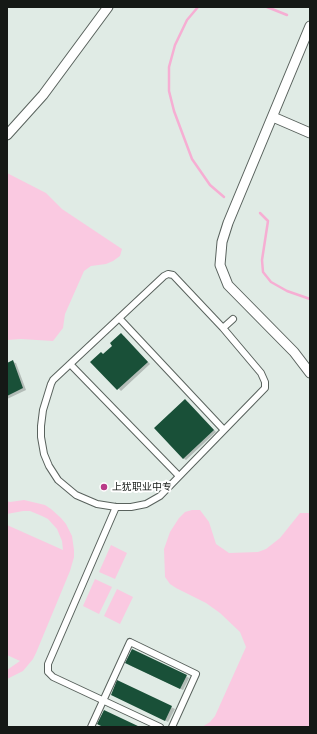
<!DOCTYPE html>
<html>
<head>
<meta charset="utf-8">
<style>
	body { margin:0 }
	#map { position:relative; width:317px; height:734px; overflow:hidden; background:#e0ebe5; font-family:"Libre Baskerville",serif }
	canvas { display:block }
	.frame { position:absolute; inset:0; border:8px solid #151916; pointer-events:none }
</style>
</head>
<body>
<div id="map">
<canvas width="317" height="734"></canvas>
<div class="frame"></div>
</div>
<script>
const c = document.querySelector('canvas').getContext('2d');
c.lineJoin = 'round';
function paint(path, color) {
  c.fillStyle = color;
  c.fill(path, 'evenodd');
}
function shape(rows) {
  const path = new Path2D();
  for (const r of rows) {
    path.moveTo(r[0], r[1]);
    for (let i = 2; i < r.length; i += 2) path.lineTo(r[i], r[i + 1]);
  }
  return path;
}
function stroke(path, color, width, dash) {
  c.strokeStyle = color;
  c.lineWidth = width;
  c.lineCap = dash ? 'butt' : 'round';
  c.setLineDash(dash || []);
  c.stroke(path);
}
function write(font, color, halo, rows, align = 'center') {
  c.font = font + ' "Libre Baskerville","Noto Sans SC",serif';
  c.lineWidth = 4;
  c.setLineDash([]);
  c.textBaseline = 'middle';
  c.strokeStyle = halo;
  c.fillStyle = color;
  for (const [text, x, y, turn = 0] of rows) {
    c.save();
    c.translate(x, y);
    c.rotate((+turn || 0) * Math.PI / 180);
    c.textAlign = isNaN(turn) ? turn : align;
    if (halo) c.strokeText(text, 0, 0);
    c.fillText(text, 0, 0);
    c.restore();
  }
}
const green = shape([
	[7,173,46,193,62,209,122,249,120,256,113,261,106,264,91,266,84,271,65,314,63,328,53,341,21,339,7,340],
	[24,500,45,505,51,509,61,518,66,524,72,536,74,550,74,557,70,571,36,653,33,659,23,671,7,679,7,670,20,661,7,655,7,525,63,550,62,541,57,529,48,519,42,516,30,511,23,511,7,514,7,501,10,502],
	[192,510,200,510,209,522,216,544,229,553,258,552,266,549,280,538,300,513,310,513,310,726,307,727,202,727,210,722,215,716,246,647,240,632,220,613,206,603,176,588,170,584,165,577,164,549,170,532,179,518,185,512],
	[111,545,127,553,115,579,99,572],
	[95,579,112,587,99,614,83,606],
	[117,589,133,597,120,624,104,616]
]);
const shadow = shape([
	[124,336,150,364,121,391,92,362,104,355],
	[13,362,16,363,26,390,7,399,7,364],
	[188,402,216,432,186,460,183,458],
	[129,665,186,676,189,678,183,690],
	[118,681,175,709,168,722,115,696]
]);
const stream = shape([
	[198,7,187,20,175,45,169,67,169,91,174,111,192,159,210,185,224,197],
	[267,7,287,15],
	[260,213,268,221,262,260,263,272,271,282,287,291,310,299]
]);
const building = shape([
	[121,333,148,362,117,390,90,362,101,352,103,354,112,346,110,343],
	[13,360,23,388,7,396,7,363],
	[185,399,214,430,183,459,154,428],
	[132,649,187,675,180,689,125,663],
	[117,680,172,706,165,721,111,695],
	[104,710,140,727,103,727,97,724]
]);
const street = shape([
	[119,318,224,430],
	[223,328,261,373,265,382,265,388,160,496,146,504,131,507,116,507,97,504,76,495,58,480,49,466,44,454,41,437,41,426,43,410,51,384,53,380,164,276,168,274,173,275,223,328,233,319],
	[70,364,179,476],
	[116,507,48,664,48,672,53,677,160,727],
	[91,727,130,642,196,674,172,727]
]);
const secondary = shape([
	[310,26,228,223,222,242,220,265,228,285,294,352,310,373],
	[273,117,310,133],
	[7,135,43,95,108,7]
]);
const markers = [
	[104,487,4,"#b93a88"]
];
const poiNames = [
	["上犹职业中专",112,487]
];
paint(green, '#fac9e1');
paint(shadow, '#0003');
stroke(stream, '#f6aed3', 2.5);
paint(building, '#195038');
stroke(street, '#59625d', 8);
stroke(secondary, '#59625d', 11);
stroke(street, '#fff', 6);
stroke(secondary, '#fff', 9);
for (const [x, y, r, color] of markers) {
  const dot = new Path2D();
  dot.arc(x, y, r, 0, 2 * Math.PI);
  c.fillStyle = color;
  c.fill(dot);
  stroke(dot, '#fff', 1.5);
}
write('10px', '#151916', '#fff', poiNames, 'left');
</script>
</body>
</html>
